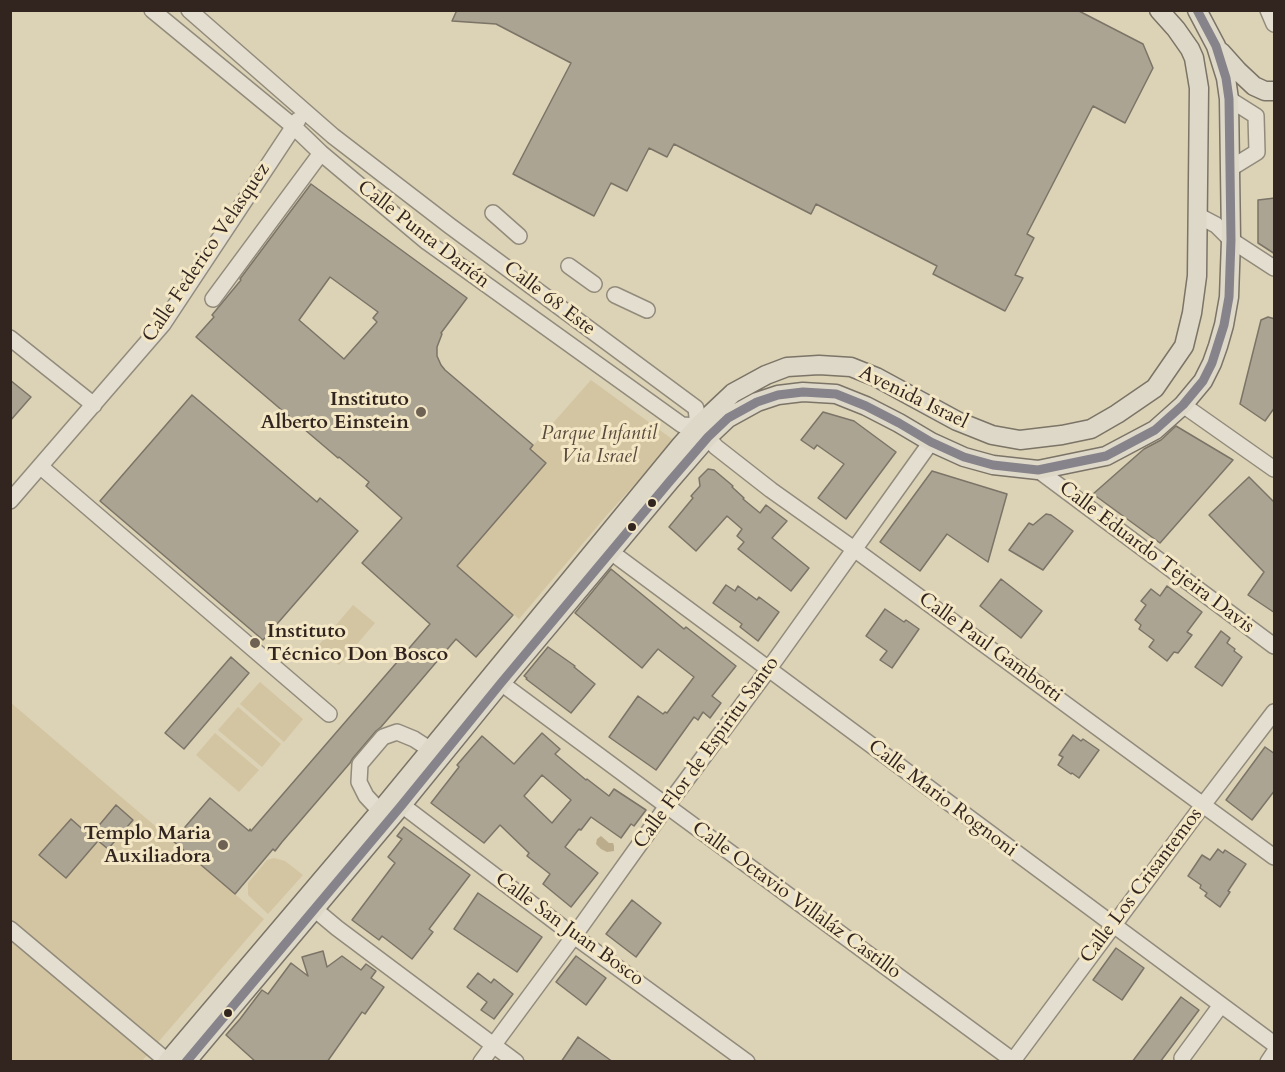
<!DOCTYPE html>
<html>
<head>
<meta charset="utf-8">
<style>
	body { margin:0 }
	#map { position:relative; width:1285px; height:1072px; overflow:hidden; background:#dcd2b6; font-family:Cardo,serif }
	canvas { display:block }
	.frame { position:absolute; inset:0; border:12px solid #322520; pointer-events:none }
</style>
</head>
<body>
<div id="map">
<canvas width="1285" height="1072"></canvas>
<div class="frame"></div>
</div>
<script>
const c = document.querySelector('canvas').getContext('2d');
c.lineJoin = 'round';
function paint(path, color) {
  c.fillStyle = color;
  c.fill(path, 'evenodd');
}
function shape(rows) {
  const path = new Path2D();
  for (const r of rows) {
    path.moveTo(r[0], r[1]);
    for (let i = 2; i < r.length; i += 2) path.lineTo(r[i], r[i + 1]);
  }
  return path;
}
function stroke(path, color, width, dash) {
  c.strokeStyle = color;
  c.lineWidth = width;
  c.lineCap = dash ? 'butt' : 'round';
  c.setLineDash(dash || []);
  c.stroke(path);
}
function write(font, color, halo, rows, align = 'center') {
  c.font = font + ' Cardo,serif';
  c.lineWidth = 6;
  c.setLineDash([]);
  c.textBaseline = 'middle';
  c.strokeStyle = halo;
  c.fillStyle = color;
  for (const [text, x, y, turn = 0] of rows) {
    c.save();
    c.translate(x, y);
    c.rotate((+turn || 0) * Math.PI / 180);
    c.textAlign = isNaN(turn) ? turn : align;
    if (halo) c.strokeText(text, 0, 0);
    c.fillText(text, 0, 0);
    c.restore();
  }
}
const green = shape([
	[591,380,672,439,663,453,607,515,519,619,457,566,546,463,530,449],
	[353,605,375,623,339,665,317,647],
	[260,682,303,719,284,742,240,704],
	[10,702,264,919,142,1061,11,1061],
	[238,707,281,744,262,767,218,730],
	[215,733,259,770,239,792,196,755],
	[274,858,285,861,303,875,268,914,248,895,248,883,267,860]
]);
const water = shape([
	[601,836,609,843,613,843,614,846,614,851,607,852,601,849,596,844,597,839]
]);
const building = shape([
	[457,10,1077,10,1143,44,1153,68,1125,123,1093,106,1027,234,1034,238,1015,275,1023,278,1005,311,933,274,937,266,816,204,811,214,674,144,667,157,649,148,627,191,611,183,594,216,513,174,571,63,496,24,452,21,457,10],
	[311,184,467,298,441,333,442,334,437,347,437,356,441,365,445,370,533,445,530,449,546,463,457,566,513,615,476,657,456,639,381,727,376,731,353,758,350,763,282,842,275,851,273,849,235,894,173,841,210,798,249,831,250,829,251,831,430,624,362,563,402,518,366,486,369,482,339,457,338,458,196,337,214,317,212,315,241,280,240,279,311,184],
	[330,277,378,312,373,318,377,322,344,359,299,320,330,277],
	[1275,198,1275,254,1258,243,1258,200,1275,198],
	[1268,317,1275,319,1275,407,1265,421,1240,404,1261,320,1268,317],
	[10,380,31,397,10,421,10,380],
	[192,395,317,502,320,498,358,531,263,640,100,501,192,395],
	[823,412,854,421,896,452,846,519,818,498,844,464,817,445,814,449,801,440,823,412],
	[1176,426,1233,460,1160,543,1093,494,1144,449,1161,440,1176,426],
	[708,469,714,470,733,486,732,487,744,498,743,499,760,513,766,505,787,521,772,538,809,568,791,591,738,549,744,542,737,536,742,529,727,516,696,551,669,527,693,498,691,496,700,486,699,478,708,469],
	[932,471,1007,494,988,562,947,534,920,571,880,542,932,471],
	[1249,477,1275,503,1275,613,1248,595,1264,572,1209,515,1249,477],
	[1046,514,1051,515,1073,531,1043,570,1009,550,1029,523,1033,525,1046,514],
	[611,569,684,629,686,627,736,666,712,696,721,703,710,718,703,712,698,720,694,717,656,770,609,737,638,696,663,714,665,712,667,713,694,677,658,649,642,668,575,613,611,569],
	[1001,579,1042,611,1021,638,980,606,1001,579],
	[726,585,735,591,738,586,757,600,759,597,779,612,758,641,740,627,742,624,713,603,726,585],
	[1167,586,1202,612,1187,632,1192,635,1178,653,1174,652,1167,661,1149,647,1154,640,1139,629,1141,625,1135,620,1146,605,1141,601,1151,589,1160,596,1167,586],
	[885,609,904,622,906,620,919,629,892,668,880,660,887,651,866,636,885,609],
	[1221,631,1230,638,1227,643,1235,649,1234,651,1242,657,1222,686,1195,667,1221,631],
	[548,647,575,666,574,667,595,684,571,713,526,679,527,678,524,676,548,647],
	[231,657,249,673,184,749,165,733,231,657],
	[542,733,560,749,555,754,586,780,587,779,609,796,614,789,646,810,634,826,631,824,621,838,591,817,581,830,579,829,565,847,598,873,571,907,543,884,550,874,527,856,529,853,500,825,484,843,431,803,459,767,457,765,482,736,514,764,542,733],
	[542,775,571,800,552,823,524,796,542,775],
	[1073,735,1081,741,1083,739,1099,750,1079,778,1072,773,1071,774,1058,765,1063,757,1059,755,1073,735],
	[1265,747,1275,754,1275,790,1252,820,1226,800,1265,747],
	[116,805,133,820,108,849,91,835,116,805],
	[71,819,97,842,66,878,39,855,71,819],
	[404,827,470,875,429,929,433,932,412,959,382,936,379,940,352,920,395,863,388,857,402,839,397,836,404,827],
	[1218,849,1223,853,1225,850,1246,864,1228,891,1230,892,1220,907,1205,896,1207,893,1200,888,1201,885,1188,876,1202,855,1210,860,1218,849],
	[478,893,542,937,517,972,454,929,478,893],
	[632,900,661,923,636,957,606,934,632,900],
	[1116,948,1144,968,1122,1000,1093,980,1116,948],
	[323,951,327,967,342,956,361,970,366,964,376,971,371,978,384,987,365,1014,362,1012,327,1062,256,1062,226,1035,240,1019,262,990,268,994,291,963,308,976,302,957,323,951],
	[576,956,606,978,586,1005,556,982,576,956],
	[478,973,491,983,494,979,513,994,494,1019,481,1010,487,1002,467,987,478,973],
	[1181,997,1199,1010,1160,1062,1132,1062,1181,997],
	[578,1037,613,1062,561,1062,578,1037]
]);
const minor = shape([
	[152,10,293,126,321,153,427,242,682,425,698,426,716,447,771,490,854,549,1274,857],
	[189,10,333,136,450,226,696,408,698,426],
	[1268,10,1274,24],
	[1229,99,1256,116,1257,152,1231,168],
	[493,213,519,236],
	[1197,215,1216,225,1231,240,1274,268],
	[569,266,594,284],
	[615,295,647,310],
	[213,299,321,153],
	[10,338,94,405],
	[1183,405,1274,469],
	[41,467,329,714],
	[1038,470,1274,646],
	[10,501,163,324,298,120],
	[611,552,1274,1044],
	[493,677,667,806,1015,1062],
	[394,799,574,936,747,1062],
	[380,811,366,796,359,782,360,764,383,737,397,732,414,739,431,750],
	[306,902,337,928,516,1062],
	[10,929,167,1061],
	[1182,1058,1221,1005],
	[481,1062,574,936,667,806,768,670,931,442],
	[1012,1062,1203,805,1274,712],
	[1268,1062,1274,1053]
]);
const major = shape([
	[1221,52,1238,71,1254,86,1265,91,1274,91],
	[167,1062,380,811,681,445,698,426,733,393,766,375,787,367,819,365,851,367,876,377,957,421,992,435,1020,440,1062,435,1091,429,1117,414,1155,388,1184,346,1192,313,1197,276,1199,88,1194,58,1190,49,1176,29,1159,10],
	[186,1062,401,806,501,683,670,481,708,437,728,418,757,402,778,395,803,392,836,394,866,406,899,423,931,442,964,457,993,465,1038,470,1106,456,1155,430,1183,405,1203,381,1212,363,1218,346,1224,325,1229,297,1231,240,1229,99,1226,78,1216,46,1197,10]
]);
const bus1 = shape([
	[186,1062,401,806,501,683,670,481,708,437,728,418,757,402,778,395,803,392,836,394,866,406,899,423,931,442,964,457,993,465,1038,470,1106,456,1155,430,1183,405,1203,381,1212,363,1224,325,1229,297,1231,240,1229,99,1226,78,1216,46,1197,10]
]);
const markers = [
	[421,412,6,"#6e6254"],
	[652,503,5,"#322520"],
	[632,527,5,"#322520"],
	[255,643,6,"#6e6254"],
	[223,845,6,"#6e6254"],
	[228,1013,5,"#322520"]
];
const streetNames = [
	["Calle Punta Darién",423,235,38],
	["Calle Federico Velasquez",207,253,-56],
	["Calle 68 Este",549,299,37],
	["Avenida Israel",913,398,26],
	["Calle Eduardo Tejeira Davis",1156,558,37],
	["Calle Paul Gambotti",990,648,36],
	["Calle Flor de Espiritu Santo",707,753,-54],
	["Calle Mario Rognoni",942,799,37],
	["Calle Los Crisantemos",1142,886,-53],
	["Calle Octavio Villaláz Castillo",796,901,36],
	["Calle San Juan Bosco",569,930,36]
];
const poiNames = [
	["Instituto",409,400],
	["Alberto Einstein",409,423],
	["Instituto",267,632,"left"],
	["Técnico Don Bosco",267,655,"left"],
	["Templo Maria",211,834],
	["Auxiliadora",211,857]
];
const parkNames = [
	["Parque Infantil",599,434],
	["Via Israel",599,457]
];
paint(green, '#d3c5a1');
paint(water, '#bbac8b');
paint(building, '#aca492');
stroke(building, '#7b7467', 1.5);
stroke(minor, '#928b7c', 18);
stroke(major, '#7b7467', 21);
stroke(minor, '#e3ded0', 15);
stroke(major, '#ded8c8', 18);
stroke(bus1, '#87838a', 9);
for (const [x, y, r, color] of markers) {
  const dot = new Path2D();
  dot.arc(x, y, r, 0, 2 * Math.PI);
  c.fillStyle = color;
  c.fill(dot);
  stroke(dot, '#f3e7c5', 2);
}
write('20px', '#322520', '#f3e7c5', streetNames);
write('bold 20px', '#322520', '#f3e7c5', poiNames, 'right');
write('italic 20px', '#584a3c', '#f3e7c5', parkNames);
</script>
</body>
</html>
